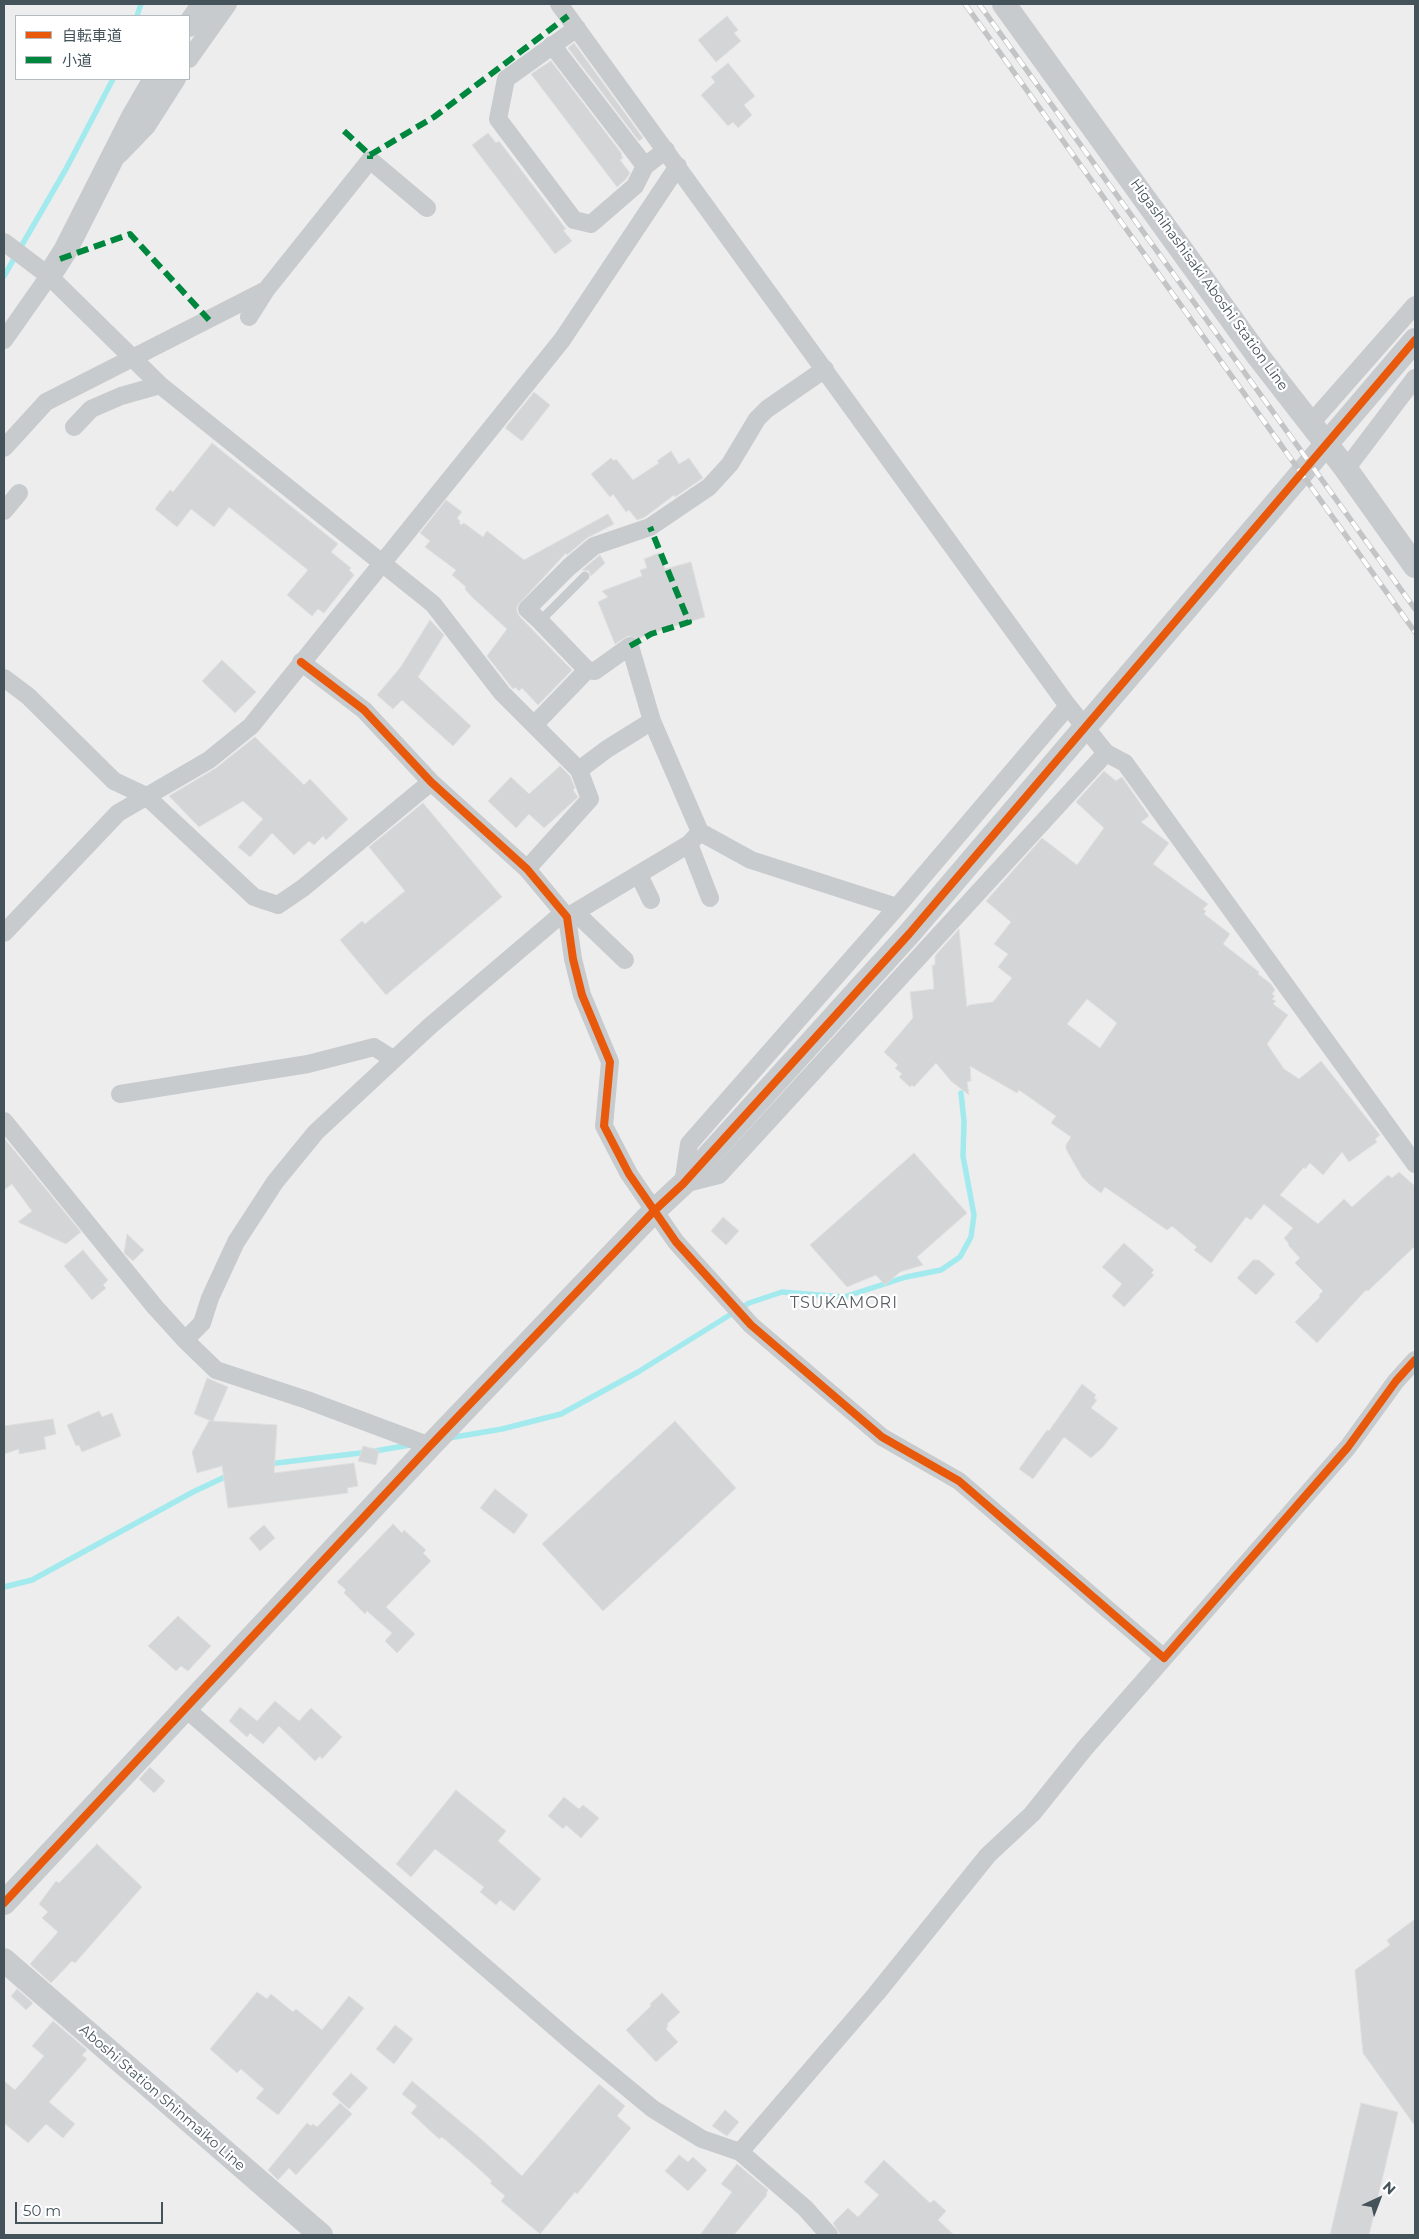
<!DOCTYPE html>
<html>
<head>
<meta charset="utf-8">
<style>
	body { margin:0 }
	#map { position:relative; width:1419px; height:2239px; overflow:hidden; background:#eeeded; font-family:Montserrat,"Noto Sans JP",sans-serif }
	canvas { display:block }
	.frame { position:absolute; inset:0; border:5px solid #44535a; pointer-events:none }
	.legend { position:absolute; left:15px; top:15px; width:175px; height:65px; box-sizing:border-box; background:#fff; border:1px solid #b4babd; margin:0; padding:6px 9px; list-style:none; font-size:15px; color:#44535a }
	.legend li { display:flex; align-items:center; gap:10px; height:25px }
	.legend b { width:25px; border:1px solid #b4babd }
	.north { position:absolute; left:1354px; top:2174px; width:50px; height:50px; -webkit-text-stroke:4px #fff; paint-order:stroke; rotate:43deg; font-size:14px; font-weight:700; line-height:20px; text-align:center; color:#44535a }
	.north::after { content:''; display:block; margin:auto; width:18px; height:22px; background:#44535a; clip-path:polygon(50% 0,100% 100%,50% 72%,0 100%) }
	.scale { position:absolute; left:15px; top:2202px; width:148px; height:22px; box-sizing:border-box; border:2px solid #44535a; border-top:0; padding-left:6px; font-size:15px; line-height:18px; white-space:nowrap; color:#44535a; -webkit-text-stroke:4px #fff; paint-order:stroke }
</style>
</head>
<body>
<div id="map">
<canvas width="1419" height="2239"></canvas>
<div class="frame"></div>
<ul class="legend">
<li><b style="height:6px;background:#e8590c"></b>自転車道</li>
<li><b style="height:6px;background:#00873e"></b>小道</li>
</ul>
<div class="north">N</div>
<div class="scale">50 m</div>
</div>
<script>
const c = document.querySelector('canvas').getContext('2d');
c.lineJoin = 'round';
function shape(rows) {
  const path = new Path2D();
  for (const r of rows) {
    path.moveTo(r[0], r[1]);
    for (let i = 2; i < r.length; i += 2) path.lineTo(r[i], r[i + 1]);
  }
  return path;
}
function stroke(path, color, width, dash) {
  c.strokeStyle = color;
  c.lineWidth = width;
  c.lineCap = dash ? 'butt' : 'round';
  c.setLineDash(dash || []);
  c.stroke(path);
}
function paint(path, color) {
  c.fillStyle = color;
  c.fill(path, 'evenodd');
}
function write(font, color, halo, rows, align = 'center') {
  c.font = font + ' Montserrat,sans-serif';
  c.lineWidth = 4.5;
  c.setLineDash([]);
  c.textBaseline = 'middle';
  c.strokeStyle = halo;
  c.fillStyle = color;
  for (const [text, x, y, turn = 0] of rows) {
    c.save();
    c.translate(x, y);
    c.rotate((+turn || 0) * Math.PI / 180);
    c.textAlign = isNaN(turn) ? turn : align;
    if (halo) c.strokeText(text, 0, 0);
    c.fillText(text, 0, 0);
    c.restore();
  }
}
const stream = shape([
	[137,16,141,4],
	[4,276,66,169,113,79],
	[449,1438,502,1429,561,1414,638,1372,749,1303,782,1292,844,1297,906,1277,941,1270,960,1257,971,1237,974,1215,963,1156,964,1121,961,1093],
	[268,1464,369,1452,410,1445],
	[4,1587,32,1580,193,1492,229,1475]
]);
const building = shape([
	[727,16,738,30,734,33,741,41,716,62,698,40,727,16],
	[574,43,643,138,639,141,568,48,574,43],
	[551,61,622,154,621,155,623,158,620,160,630,173,626,179,617,187,531,74,551,61],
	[728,63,755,96,744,105,752,115,738,128,733,122,728,126,701,95,715,82,711,77,728,63],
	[488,133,496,143,499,141,566,229,563,230,572,241,555,254,472,145,488,133],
	[534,392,550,405,522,441,505,428,534,392],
	[212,443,338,544,331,552,351,568,349,570,354,575,324,613,318,609,312,616,287,595,308,570,229,507,214,527,191,509,177,527,155,509,170,490,173,492,212,443],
	[671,451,679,464,689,458,703,478,675,497,674,495,645,517,637,520,629,510,626,512,613,494,610,497,591,474,611,458,614,461,616,459,633,480,659,463,657,461,671,451],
	[446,500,462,512,457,518,460,521,459,523,461,525,464,523,483,537,487,531,524,560,608,514,614,524,587,538,567,555,566,553,517,606,517,612,520,617,572,670,538,705,522,688,519,691,515,687,513,689,487,656,507,629,472,597,465,589,466,587,452,575,456,570,425,547,430,541,420,533,446,500],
	[659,553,665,569,691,562,705,617,648,634,638,639,628,636,615,644,598,602,608,597,602,591,642,576,640,570,647,568,644,559,659,553],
	[600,555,605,563,591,576,589,571,582,570,600,555],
	[430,620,444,635,418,677,471,726,453,746,402,700,393,709,377,695,400,668,430,620],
	[222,660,256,692,235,713,202,681,222,660],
	[255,737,304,785,310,779,348,819,326,840,323,836,314,845,309,841,294,855,272,833,250,857,238,847,263,819,243,801,199,827,169,796,216,768,255,737],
	[560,766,570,776,575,788,573,790,578,797,544,828,529,814,516,828,488,801,511,777,529,794,560,766],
	[1104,771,1116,781,1122,777,1149,816,1141,822,1169,843,1153,864,1208,904,1203,909,1206,911,1204,914,1230,934,1223,944,1259,972,1258,974,1271,984,1275,990,1272,994,1275,996,1272,999,1276,1001,1273,1004,1288,1015,1267,1044,1284,1069,1299,1079,1321,1061,1380,1135,1375,1139,1377,1142,1349,1162,1342,1152,1323,1175,1310,1163,1305,1169,1304,1167,1280,1195,1318,1224,1344,1199,1352,1207,1388,1175,1392,1178,1399,1172,1415,1186,1415,1246,1368,1291,1366,1290,1317,1343,1295,1322,1320,1297,1319,1295,1323,1291,1295,1263,1300,1258,1288,1245,1289,1244,1284,1238,1293,1228,1264,1204,1251,1220,1246,1217,1211,1263,1194,1250,1197,1247,1172,1226,1167,1230,1105,1187,1101,1193,1089,1184,1082,1177,1066,1149,1066,1145,1071,1137,1051,1123,1056,1116,1019,1090,1017,1093,970,1066,971,1081,967,1082,969,1095,951,1081,936,1063,914,1087,912,1085,910,1087,899,1077,902,1074,895,1068,898,1065,884,1052,913,1018,910,992,934,989,932,965,935,965,935,956,959,929,967,1007,969,1005,993,1002,1012,978,998,967,1008,954,994,944,1011,922,986,901,1042,838,1077,865,1104,828,1076,802,1104,771],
	[1087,999,1117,1023,1100,1048,1067,1024,1087,999],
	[423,803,502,897,386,995,340,940,362,921,365,924,405,891,369,847,423,803],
	[4,1138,81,1232,66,1244,18,1222,32,1211,12,1184,4,1190,4,1138],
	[914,1153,967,1213,917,1257,923,1265,900,1272,885,1285,876,1275,847,1287,810,1245,914,1153],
	[723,1217,739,1231,726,1245,711,1231,723,1217],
	[127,1234,144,1250,133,1261,124,1253,127,1234],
	[1124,1243,1154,1270,1151,1273,1154,1275,1124,1307,1112,1296,1122,1284,1102,1267,1124,1243],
	[83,1250,108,1280,103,1285,106,1288,92,1300,64,1266,83,1250],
	[1253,1260,1259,1260,1275,1274,1256,1295,1237,1278,1253,1260],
	[207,1378,228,1387,213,1421,277,1425,274,1473,354,1463,358,1486,347,1488,348,1493,228,1508,222,1466,197,1473,192,1452,209,1421,211,1421,194,1414,207,1378],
	[1082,1384,1096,1395,1094,1398,1097,1400,1091,1408,1118,1428,1103,1447,1091,1458,1064,1437,1033,1479,1019,1469,1047,1430,1049,1431,1082,1384],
	[99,1411,102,1417,112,1413,121,1436,82,1452,79,1445,76,1446,67,1425,99,1411],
	[53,1419,56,1434,44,1437,46,1449,19,1454,19,1449,4,1454,4,1426,53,1419],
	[675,1421,736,1488,603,1611,542,1544,675,1421],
	[363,1446,379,1450,376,1465,358,1461,363,1446],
	[495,1489,528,1515,514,1534,480,1508,495,1489],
	[393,1524,402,1533,404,1530,426,1550,423,1553,431,1561,386,1607,415,1634,397,1653,385,1641,392,1633,367,1611,365,1614,344,1593,346,1590,337,1582,393,1524],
	[264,1525,275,1538,260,1551,249,1538,264,1525],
	[178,1616,211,1646,188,1671,181,1666,176,1671,148,1646,178,1616],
	[275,1701,299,1721,311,1708,342,1737,322,1759,320,1756,315,1761,279,1726,263,1744,250,1733,247,1737,229,1721,240,1707,257,1721,275,1701],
	[150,1767,165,1781,154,1793,139,1779,150,1767],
	[456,1790,506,1831,498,1841,541,1879,514,1911,500,1900,496,1905,480,1892,484,1887,435,1849,411,1877,396,1864,456,1790],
	[564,1797,579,1809,583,1805,599,1818,581,1838,566,1825,563,1829,548,1816,564,1797],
	[97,1844,142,1887,75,1963,72,1961,51,1983,30,1964,58,1932,42,1918,48,1912,39,1904,56,1881,59,1883,97,1844],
	[1415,1919,1415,2126,1363,2053,1355,1970,1390,1945,1387,1940,1415,1919],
	[17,1989,33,2003,26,2010,11,1996,17,1989],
	[257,1992,267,1999,271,1994,293,2012,296,2009,322,2030,349,1996,364,2008,278,2115,256,2098,264,2089,241,2069,237,2073,210,2049,257,1992],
	[662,1993,680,2012,667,2024,668,2026,666,2029,678,2042,656,2062,626,2030,651,2006,650,2004,662,1993],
	[53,2021,87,2050,82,2055,87,2059,49,2102,75,2124,63,2138,46,2124,28,2143,4,2123,4,2081,15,2090,44,2056,32,2046,53,2021],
	[395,2025,413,2039,394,2064,376,2049,395,2025],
	[351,2073,368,2088,349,2109,332,2094,351,2073],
	[412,2081,480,2138,522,2176,599,2084,625,2106,617,2116,631,2128,577,2194,575,2192,540,2234,501,2201,505,2196,490,2183,492,2181,477,2167,442,2137,439,2139,411,2113,417,2106,402,2094,412,2081],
	[340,2103,352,2114,296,2175,289,2168,278,2180,268,2170,307,2123,311,2126,313,2124,317,2127,340,2103],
	[1361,2103,1398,2112,1369,2235,1330,2235,1361,2103],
	[725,2110,739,2122,727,2136,712,2126,725,2110],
	[679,2155,688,2162,693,2157,707,2170,688,2191,665,2171,679,2155],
	[884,2160,930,2203,934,2200,946,2211,938,2220,954,2235,842,2235,839,2233,833,2223,848,2208,858,2217,879,2195,864,2182,884,2160],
	[737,2164,768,2190,766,2194,767,2195,734,2235,700,2235,732,2192,721,2184,737,2164]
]);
const lane = shape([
	[540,621,585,576]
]);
const street = shape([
	[559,4,1068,706,1106,753,1125,763,1415,1164],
	[577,28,506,79,498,119,574,220,591,224,635,186,645,166,666,150],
	[552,45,645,166],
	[189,59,228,4],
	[119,155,147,126,177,79],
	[4,242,49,276,160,385,433,604,502,693,579,770,590,799,527,869],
	[249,317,266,290,370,160,427,208],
	[4,340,49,276],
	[1312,422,1415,305],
	[74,427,91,409,121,396,160,385],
	[4,448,46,402,266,290],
	[1346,469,1415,378],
	[4,511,19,493],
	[301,662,364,710,431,782,527,869,567,917,573,959,582,995,610,1062,604,1126,629,1174,676,1242,751,1325,882,1437,959,1481,1164,1658,1348,1447,1396,1381,1415,1360],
	[587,670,595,671,630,646,652,721,700,832,751,860,897,907],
	[4,678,28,696,114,781,146,796,254,897,278,905,303,888,431,782],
	[1068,706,897,907,689,1144,683,1184,719,1175,1106,753],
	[534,725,587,670,540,621,527,609,569,567,594,546,650,527,709,487,730,464,757,419,767,409,825,369],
	[579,770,607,749,652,721],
	[689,844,710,898],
	[639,875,651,900],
	[576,913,625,960],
	[567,917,689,844,700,832],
	[4,933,118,813,209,760,251,726,562,340,678,166],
	[120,1094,308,1064,374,1047,393,1059],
	[4,1121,155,1307,185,1340,216,1370,307,1400,430,1446],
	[185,1340,202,1323,210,1298,236,1242,275,1182,316,1132,430,1026,563,913],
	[186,1709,573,2043,653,2109,702,2139,740,2152,805,2208,829,2235],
	[740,2152,876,1994,988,1855,1032,1814,1085,1748,1164,1658]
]);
const secondary = shape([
	[1004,4,1258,356,1346,469,1415,566],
	[189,25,204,4],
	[49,276,65,251,133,117,155,79],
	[4,1903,430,1446,654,1211,683,1184,909,934,1415,340],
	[4,1960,321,2235]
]);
const rail = shape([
	[965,4,1415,632],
	[979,4,1415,609]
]);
const quiet = shape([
	[344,131,370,155,370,159],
	[370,155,434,117,568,16],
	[60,259,130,234,209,320],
	[630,646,651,634,689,622,650,527]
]);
const cycleway = shape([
	[301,662,364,710,431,782,527,869,567,917,573,959,582,995,610,1062,604,1126,629,1174,676,1242,751,1325,882,1437,959,1481,1164,1658,1348,1447,1396,1381,1415,1360],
	[4,1903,430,1446,654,1211,683,1184,909,934,1415,340]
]);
const streetNames = [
	["Higashihashisaki Aboshi Station Line",1209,285,54],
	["Aboshi Station Shinmaiko Line",162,2098,41]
];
const quarterNames = [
	["TSUKAMORI",844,1303]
];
stroke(stream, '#a2eaee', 5.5);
paint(building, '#d4d5d6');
stroke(building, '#dfdfe0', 1);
stroke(lane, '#c7cbcd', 9);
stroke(street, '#c7cbcd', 18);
stroke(secondary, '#c8cbce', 24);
stroke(rail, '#c2c4c6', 5.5);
stroke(rail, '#fff', 4, [11]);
stroke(quiet, '#00873e', 6, [12, 6]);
stroke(cycleway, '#e8590c', 8);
write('14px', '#44535a', '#fff', streetNames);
c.letterSpacing = '1px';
write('16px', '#595e62', '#fff', quarterNames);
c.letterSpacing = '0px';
</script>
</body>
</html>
